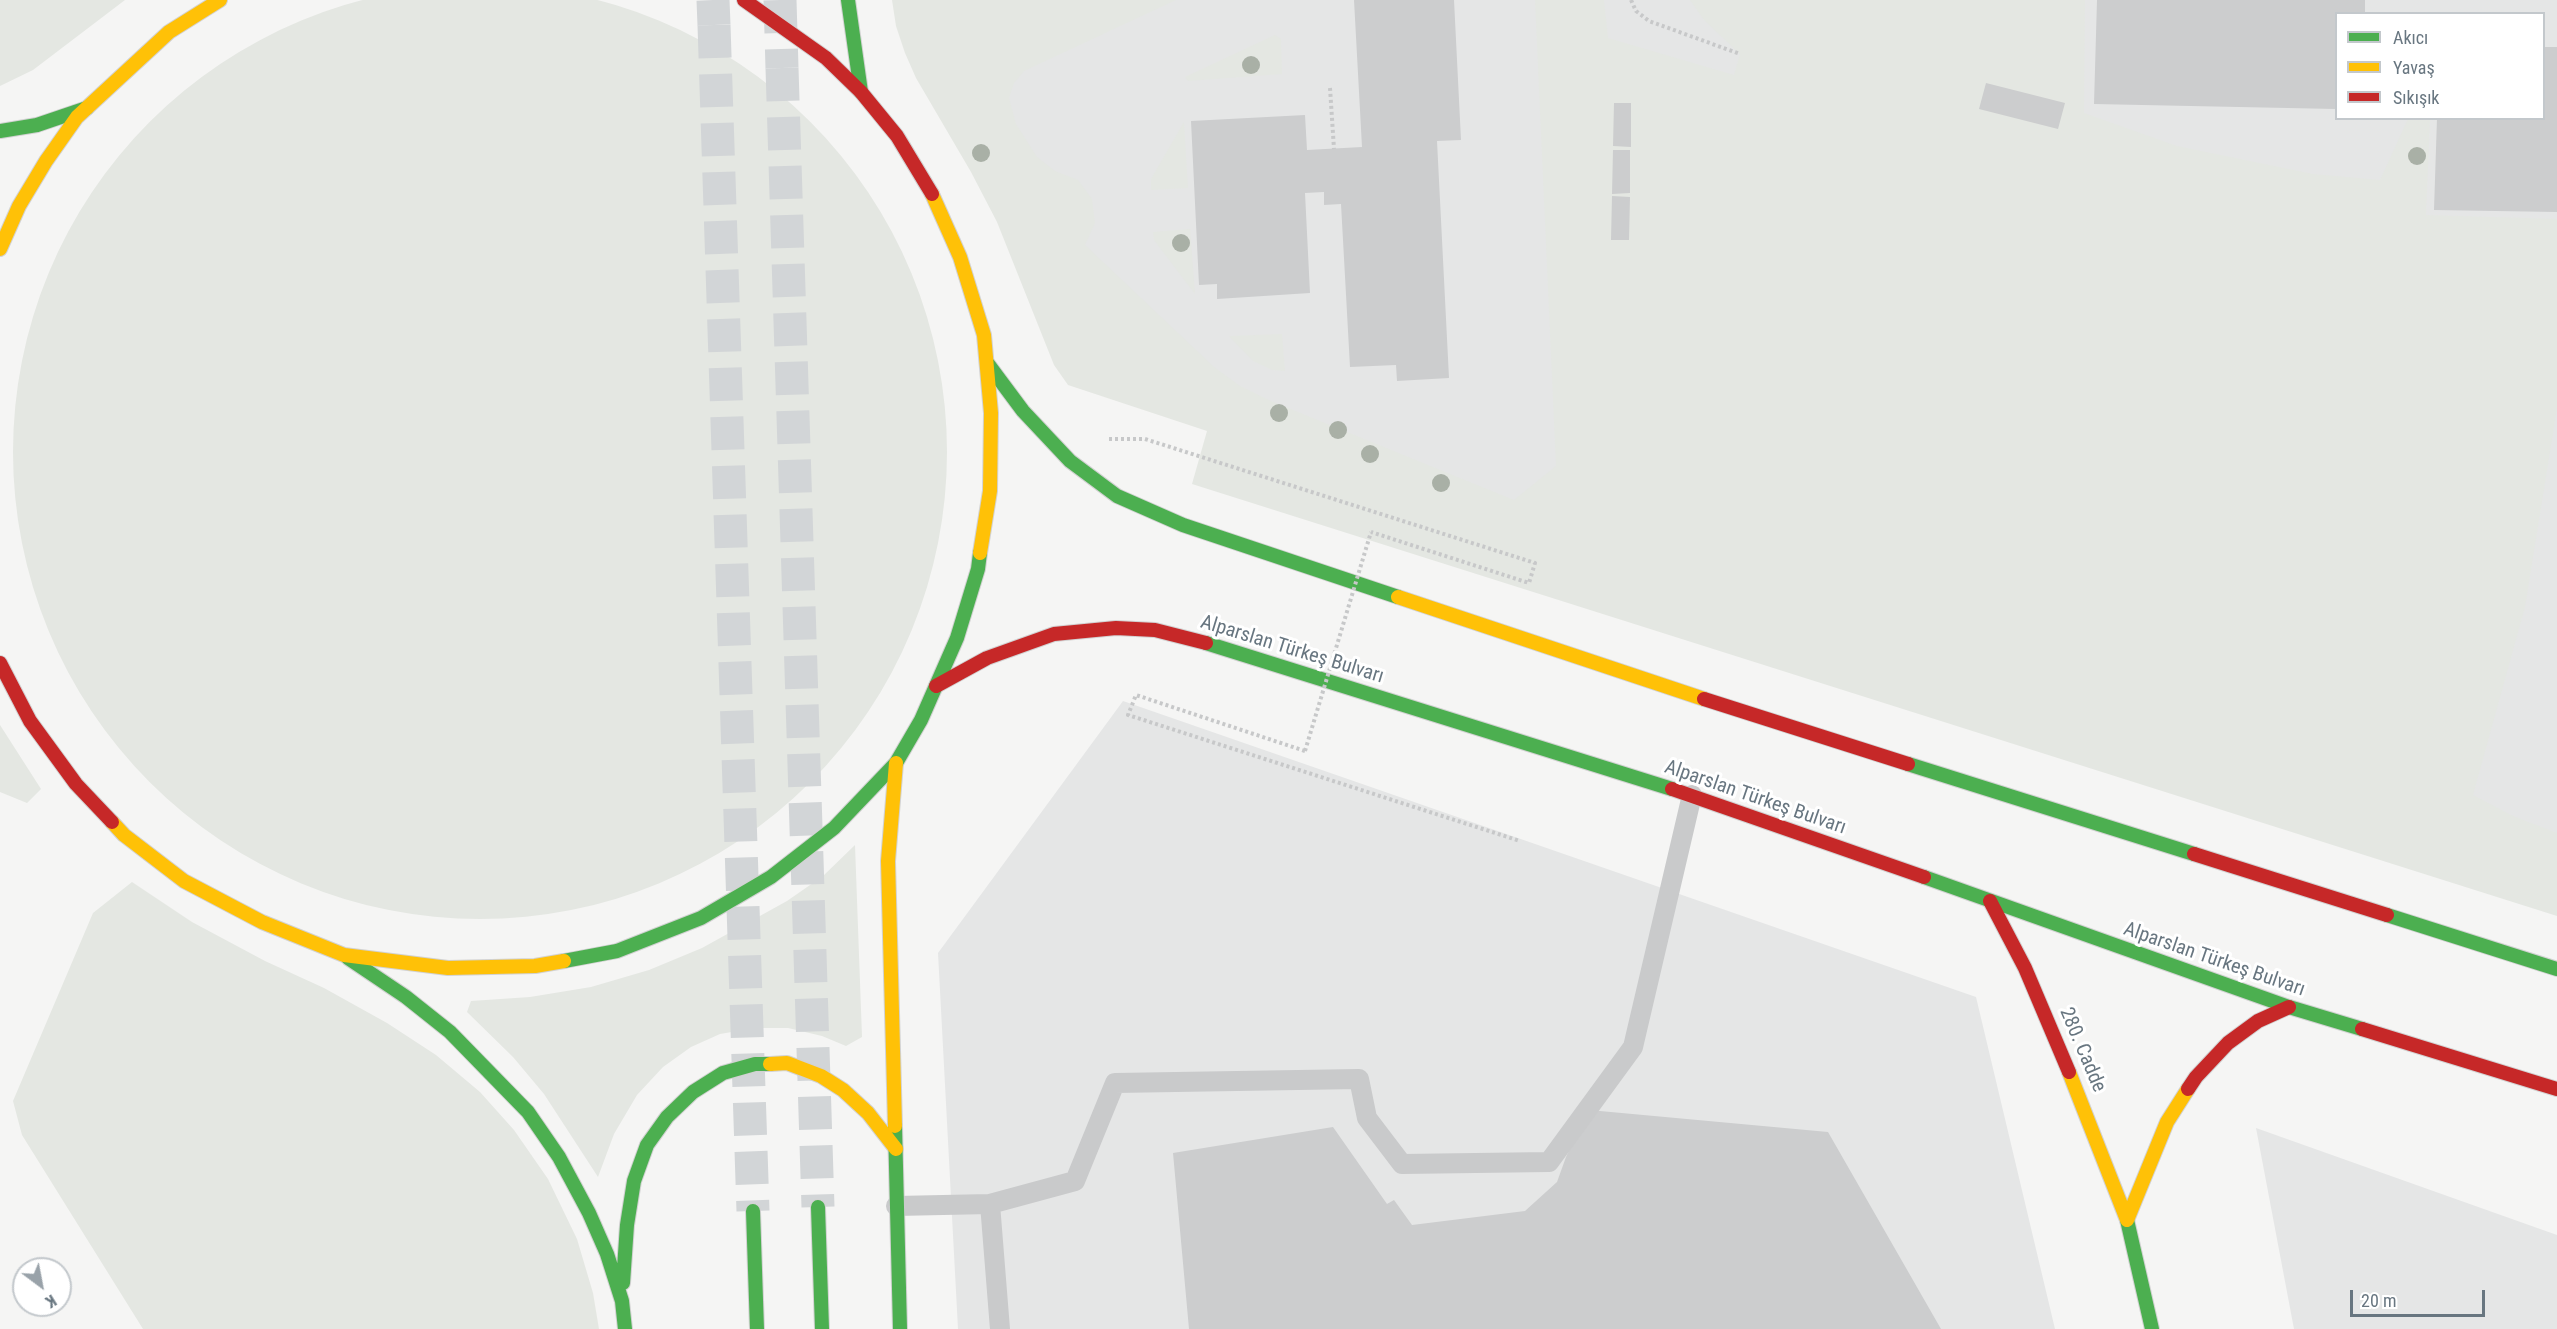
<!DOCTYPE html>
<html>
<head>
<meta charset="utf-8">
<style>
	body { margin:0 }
	#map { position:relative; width:2557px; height:1329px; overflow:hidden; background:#f5f5f4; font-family:"Roboto Condensed",sans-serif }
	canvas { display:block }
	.legend { position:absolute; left:2335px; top:12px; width:210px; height:108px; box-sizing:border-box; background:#fff; border:2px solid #c3c8cc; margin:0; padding:8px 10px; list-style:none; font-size:18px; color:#687680 }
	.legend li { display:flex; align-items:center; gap:12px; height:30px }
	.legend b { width:30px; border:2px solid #c3c8cc }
	.north { position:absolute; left:12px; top:1257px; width:60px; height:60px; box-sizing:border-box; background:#fff; border:2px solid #c3c8cc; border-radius:50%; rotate:148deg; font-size:16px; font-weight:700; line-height:24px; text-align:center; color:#687680 }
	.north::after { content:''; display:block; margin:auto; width:21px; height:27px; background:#99a2a9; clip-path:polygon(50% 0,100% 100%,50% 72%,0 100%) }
	.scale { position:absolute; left:2350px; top:1290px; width:135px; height:27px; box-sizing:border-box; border:3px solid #687680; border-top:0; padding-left:8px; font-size:18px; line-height:21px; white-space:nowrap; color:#687680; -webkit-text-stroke:4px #fff; paint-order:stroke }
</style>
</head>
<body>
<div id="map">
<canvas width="2557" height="1329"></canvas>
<ul class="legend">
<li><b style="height:8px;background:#4caf50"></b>Akıcı</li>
<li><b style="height:8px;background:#ffc107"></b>Yavaş</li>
<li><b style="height:8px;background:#c62828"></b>Sıkışık</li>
</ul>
<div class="north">K</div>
<div class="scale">20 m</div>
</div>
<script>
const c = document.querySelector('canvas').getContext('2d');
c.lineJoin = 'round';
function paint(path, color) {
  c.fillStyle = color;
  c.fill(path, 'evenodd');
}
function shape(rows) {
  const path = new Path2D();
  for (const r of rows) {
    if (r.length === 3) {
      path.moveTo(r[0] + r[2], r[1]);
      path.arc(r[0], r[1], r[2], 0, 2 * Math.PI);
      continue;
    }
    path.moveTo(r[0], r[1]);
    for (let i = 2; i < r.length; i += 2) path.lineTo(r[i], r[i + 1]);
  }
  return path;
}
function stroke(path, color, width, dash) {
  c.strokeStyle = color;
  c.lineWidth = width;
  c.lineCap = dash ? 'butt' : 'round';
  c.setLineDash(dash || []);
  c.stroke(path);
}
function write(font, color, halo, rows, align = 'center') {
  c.font = font + ' "Roboto Condensed",sans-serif';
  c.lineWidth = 6;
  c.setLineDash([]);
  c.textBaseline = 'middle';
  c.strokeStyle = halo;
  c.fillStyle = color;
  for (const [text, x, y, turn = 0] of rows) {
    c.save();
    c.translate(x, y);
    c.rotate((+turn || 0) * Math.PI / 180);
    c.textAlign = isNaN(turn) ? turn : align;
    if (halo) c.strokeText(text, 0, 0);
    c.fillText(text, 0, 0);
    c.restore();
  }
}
const built = shape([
	[927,0,2557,0,2557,865,1545,548,1140,336],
	[2336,14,2544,14,2544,118,2336,118],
	[1123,701,1976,997,2055,1329,958,1329,938,953],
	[2256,1128,2557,1235,2557,1329,2294,1329]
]);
const green = shape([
	[480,452,467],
	[0,0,125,0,33,70,0,86],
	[892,0,1176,0,1024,71,1014,83,1009,98,1016,124,1037,157,1055,171,1078,180,1092,199,1095,223,1085,245,1214,367,1240,386,1271,401,1514,500,1556,466,1535,0,1604,0,1608,38,1734,75,1740,54,1704,20,1690,0,2085,0,2084,113,2177,146,2313,174,2380,180,2408,119,2430,119,2426,215,2557,219,2557,408,2525,607,2473,795,2513,816,2557,833,2557,916,1192,484,1207,431,1068,385,1054,365,997,222,971,172,916,78,905,53,896,26],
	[1275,35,1281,39,1282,74,1188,81,1185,77],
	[1184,122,1188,188,1151,190,1151,179],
	[1190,229,1195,294,1154,240,1153,232],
	[1282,334,1285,371,1272,370,1253,361,1229,336],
	[0,725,41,789,27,803,0,792],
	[855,845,862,1037,846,1046,822,1036,788,1028,755,1028,720,1034,691,1047,663,1067,637,1095,614,1134,598,1177,544,1094,513,1057,467,1012,471,1001,530,997,591,987,649,970,702,948,787,901,823,876],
	[132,882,192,922,265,961,324,988,387,1023,436,1055,480,1092,514,1130,548,1179,577,1239,593,1293,599,1329,143,1329,22,1135,13,1101,93,913]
]);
const building = shape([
	[1354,0,1454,0,1461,140,1437,141,1449,378,1397,381,1396,365,1350,367,1341,204,1324,205,1324,192,1305,193,1310,293,1217,299,1217,284,1199,285,1191,121,1305,115,1307,150,1362,147],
	[2097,0,2365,0,2365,14,2336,14,2336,109,2094,104],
	[2544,47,2557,47,2557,212,2434,210,2437,118,2544,118],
	[1986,83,2065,103,2058,129,1979,109],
	[1614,103,1631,103,1631,147,1613,146],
	[1613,150,1630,150,1630,193,1612,194],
	[1612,196,1630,197,1629,240,1611,240],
	[1589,1110,1828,1132,1941,1329,1189,1329,1173,1153,1333,1127,1387,1204,1394,1200,1412,1225,1525,1211,1557,1182,1566,1157]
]);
const primaryTunnel = shape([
	[713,0,714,25],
	[780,0,782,68]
]);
const highwayTunnel = shape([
	[714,25,753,1211],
	[782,68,818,1207]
]);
const path = shape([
	[1631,0,1636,11,1649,21,1740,54],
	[1330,88,1334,149],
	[1109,439,1145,439,1535,563,1529,583,1371,532],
	[1305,751,1136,695,1128,715,1520,841]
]);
const lane = shape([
	[990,1204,1000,1329],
	[896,1206,990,1204,1075,1181,1115,1083,1359,1079,1367,1118,1402,1164,1549,1162,1633,1047,1692,795]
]);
const fast = shape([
	[848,0,861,92],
	[0,131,37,125,87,108],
	[988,364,1023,411,1070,461,1117,496,1183,525,1398,597],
	[1206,643,1672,789],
	[1908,764,2194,854],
	[1924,877,2289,1007,2362,1029],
	[2387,915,2557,969],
	[348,958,406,997,450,1032,528,1112,559,1157,589,1213,607,1254,622,1301,625,1329],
	[564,961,617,951,701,918,771,877,834,828,896,763,921,720,957,638,978,569,980,553],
	[895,1126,900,1329],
	[818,1207,822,1329],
	[753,1211,757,1329],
	[2127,1220,2152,1329],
	[623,1283,627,1225,634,1181,647,1145,667,1117,693,1092,723,1073,755,1064,770,1064]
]);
const slow = shape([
	[932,194,960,257,984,335,991,413,990,491,980,553],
	[0,249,19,206,46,161,77,117,169,32,220,0],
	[1398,597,1704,699],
	[112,822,124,835,184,881,262,922,344,955,448,968,535,966,564,961],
	[770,1064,787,1063,821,1076,843,1090,868,1113,896,1149],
	[2069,1072,2127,1220,2167,1122,2188,1089],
	[895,1126,888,861,896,763]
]);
const jam = shape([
	[744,0,826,58,861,92,897,136,932,194],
	[0,663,30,721,76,784,112,822],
	[936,686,987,658,1054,634,1116,628,1155,630,1206,643],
	[1704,699,1908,764],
	[1672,789,1924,877],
	[2194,854,2387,915],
	[1990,901,2025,968,2069,1072],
	[2362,1029,2557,1089],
	[2188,1089,2196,1077,2228,1043,2258,1021,2289,1007]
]);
const pathBridge = shape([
	[1305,751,1371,532]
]);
const trees = [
	[1251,65],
	[981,153],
	[2417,156],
	[1181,243],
	[1279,413],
	[1338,430],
	[1370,454],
	[1441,483]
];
const streetNames = [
	["Alparslan Türkeş Bulvarı",1292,650,17],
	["Alparslan Türkeş Bulvarı",1755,798,19],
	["Alparslan Türkeş Bulvarı",2214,960,19],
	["280. Cadde",2082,1050,67]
];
paint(built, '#e5e6e6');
paint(green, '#e4e7e2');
paint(building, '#cccdce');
stroke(primaryTunnel, '#d2d5d7', 33, [33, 16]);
stroke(highwayTunnel, '#d2d5d7', 33, [33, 16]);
stroke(fast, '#d2d2d2', 16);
stroke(slow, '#d2d2d2', 16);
stroke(jam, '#d2d2d2', 16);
stroke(path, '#c7c8c9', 4, [3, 3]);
stroke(lane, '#c9cacb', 20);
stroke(fast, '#4caf50', 14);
stroke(slow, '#ffc107', 14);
stroke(jam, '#c62828', 14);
stroke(pathBridge, '#c7c8c9', 4, [3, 3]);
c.fillStyle = '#a9b0a6';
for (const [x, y] of trees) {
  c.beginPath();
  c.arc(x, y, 9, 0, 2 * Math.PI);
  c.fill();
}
write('20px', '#687680', '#fff', streetNames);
</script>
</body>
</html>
